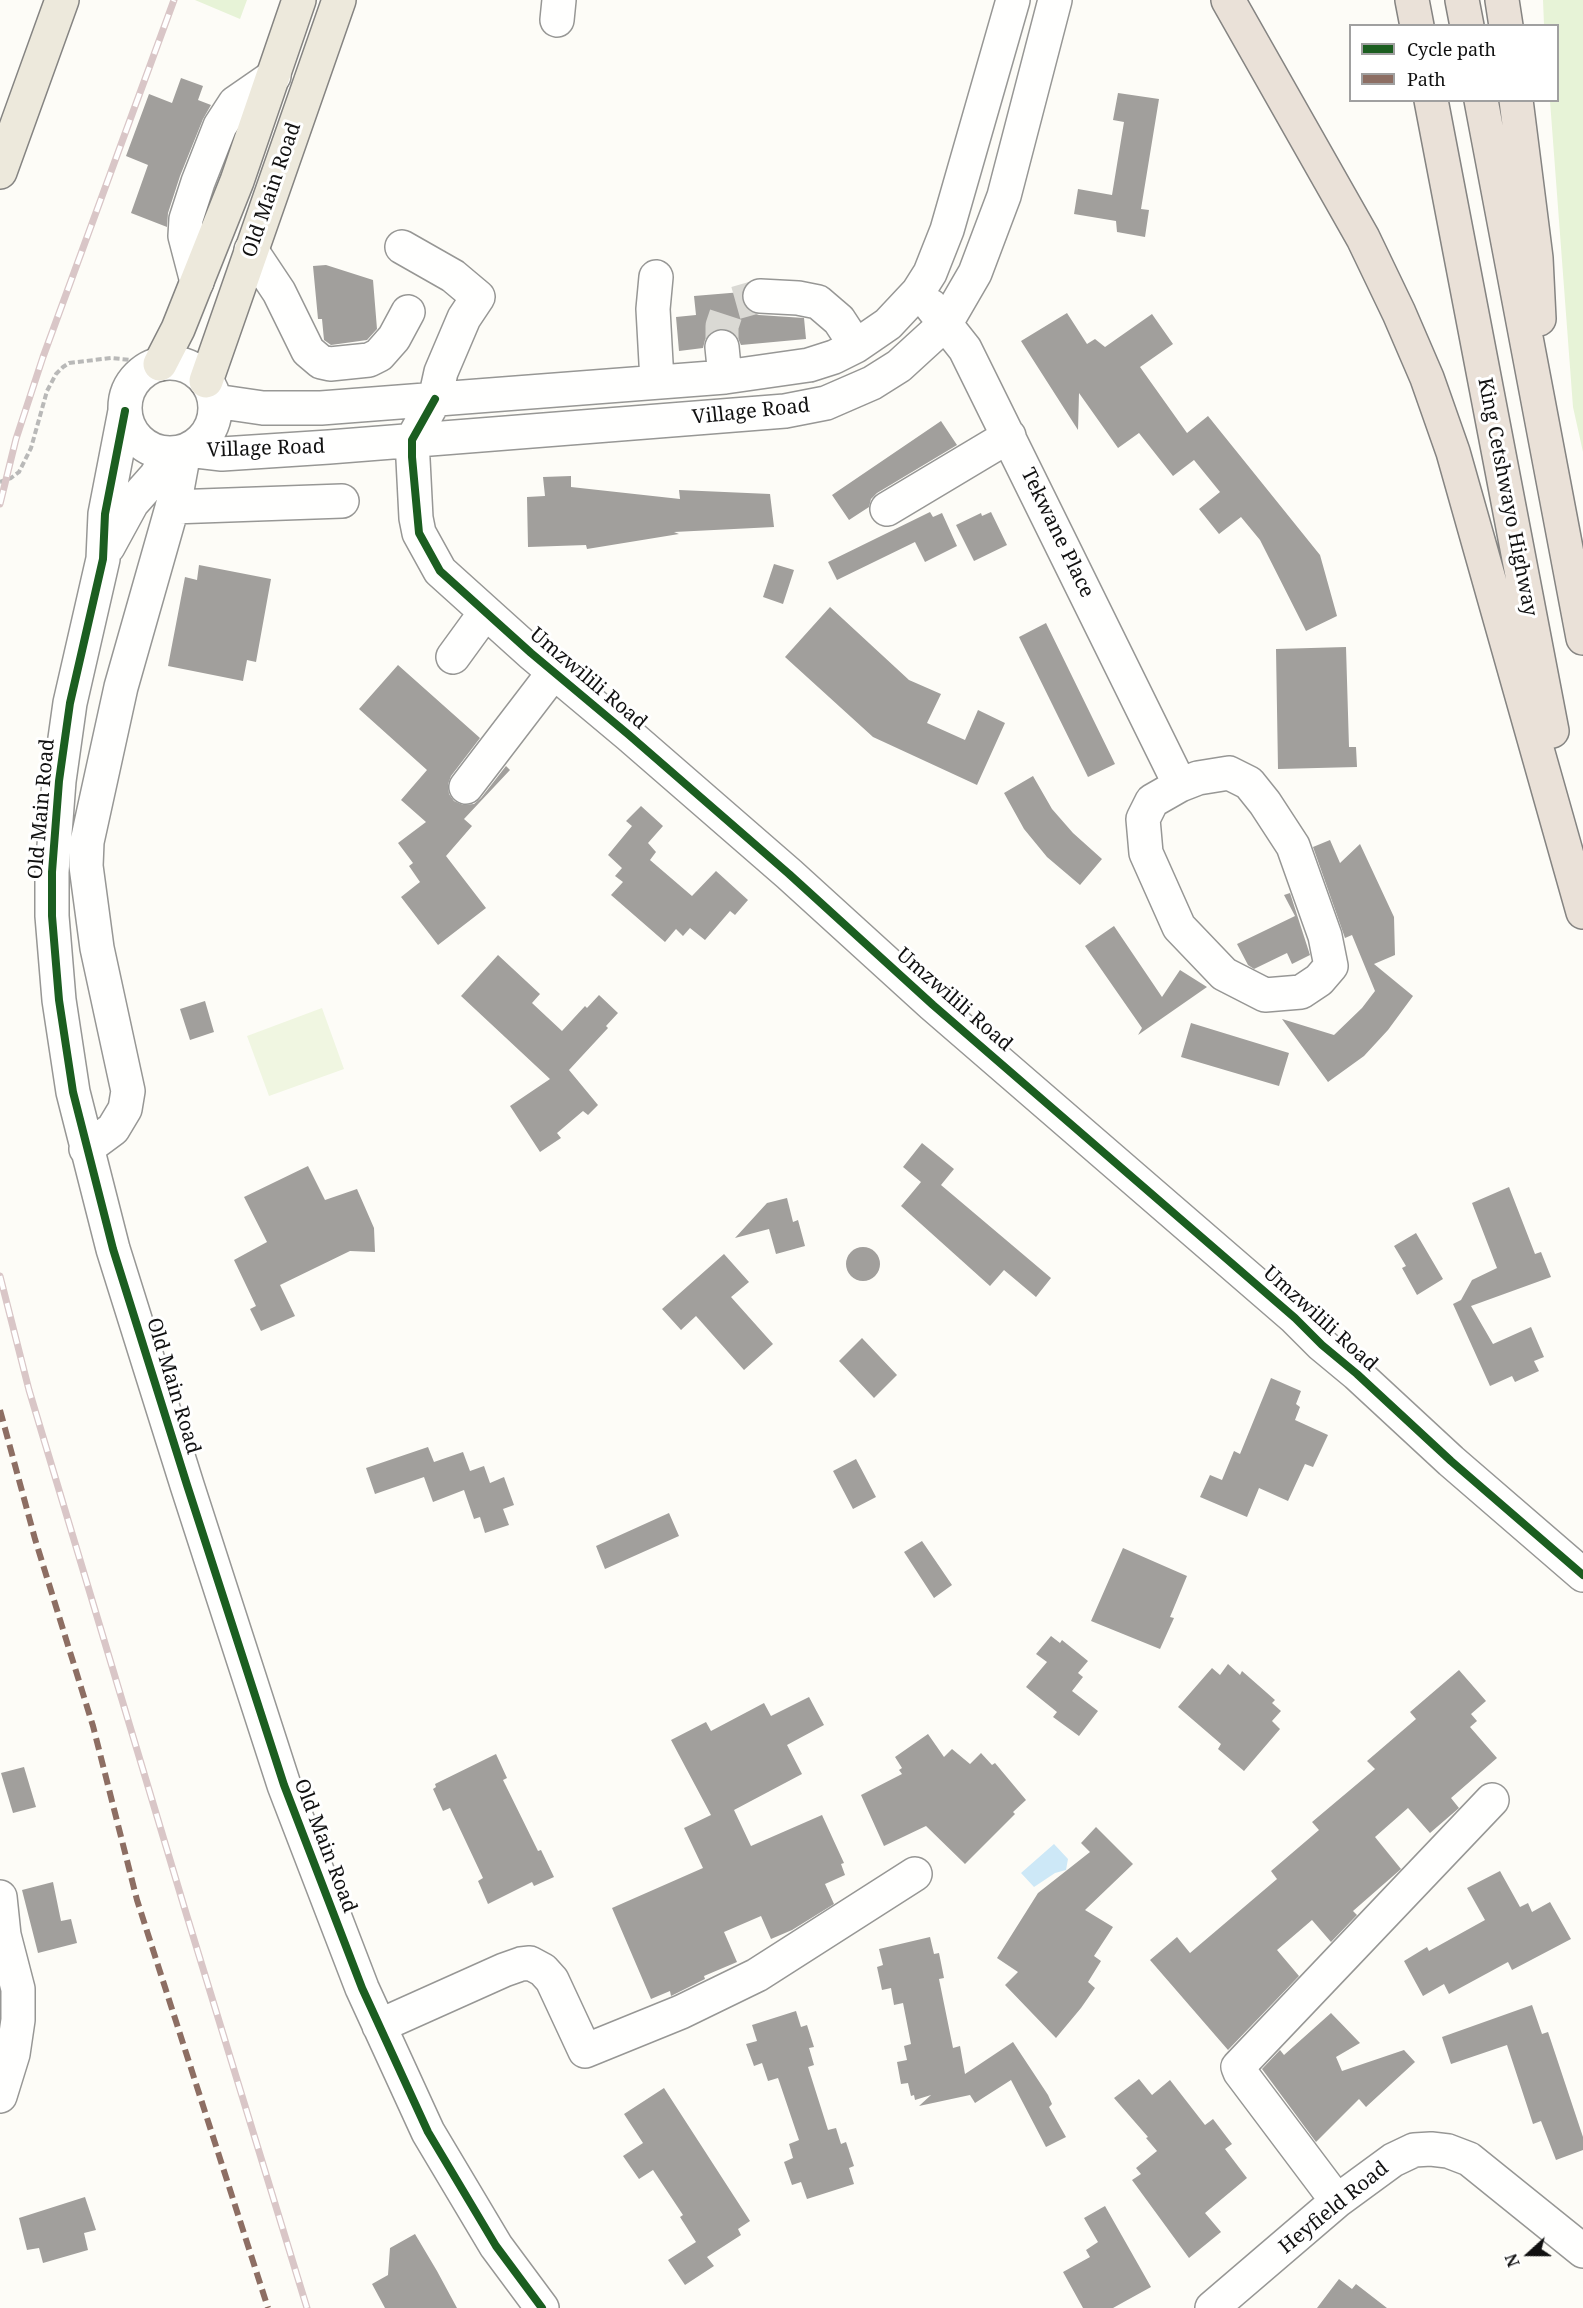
<!DOCTYPE html>
<html>
<head>
<meta charset="utf-8">
<style>
	body { margin:0 }
	#map { position:relative; width:1583px; height:2308px; overflow:hidden; background:#fdfcf7; font-family:"Noto Serif",serif }
	canvas { display:block }
	.legend { position:absolute; left:1349px; top:24px; width:210px; height:78px; box-sizing:border-box; background:#fff; border:2px solid #a0a0a0; margin:0; padding:8px 10px; list-style:none; font-size:18px; color:#111 }
	.legend li { display:flex; align-items:center; gap:12px; height:30px }
	.legend b { width:30px; border:2px solid #a0a0a0 }
	.north { position:absolute; left:1499px; top:2224px; width:60px; height:60px; -webkit-text-stroke:4px #fff; paint-order:stroke; rotate:249deg; font-size:16px; font-weight:700; line-height:24px; text-align:center; color:#111 }
	.north::after { content:''; display:block; margin:auto; width:21px; height:27px; background:#111; clip-path:polygon(50% 0,100% 100%,50% 72%,0 100%) }
</style>
</head>
<body>
<div id="map">
<canvas width="1583" height="2308"></canvas>
<ul class="legend">
<li><b style="height:8px;background:#1b5e20"></b>Cycle path</li>
<li><b style="height:8px;background:#8d6e63"></b>Path</li>
</ul>
<div class="north">N</div>
</div>
<script>
const c = document.querySelector('canvas').getContext('2d');
c.lineJoin = 'round';
function paint(path, color) {
  c.fillStyle = color;
  c.fill(path, 'evenodd');
}
function shape(rows) {
  const path = new Path2D();
  for (const r of rows) {
    if (r.length === 3) {
      path.moveTo(r[0] + r[2], r[1]);
      path.arc(r[0], r[1], r[2], 0, 2 * Math.PI);
      continue;
    }
    path.moveTo(r[0], r[1]);
    for (let i = 2; i < r.length; i += 2) path.lineTo(r[i], r[i + 1]);
  }
  return path;
}
function stroke(path, color, width, dash) {
  c.strokeStyle = color;
  c.lineWidth = width;
  c.lineCap = dash ? 'butt' : 'round';
  c.setLineDash(dash || []);
  c.stroke(path);
}
function write(font, color, halo, rows, align = 'center') {
  c.font = font + ' "Noto Serif",serif';
  c.lineWidth = 6;
  c.setLineDash([]);
  c.textBaseline = 'middle';
  c.strokeStyle = halo;
  c.fillStyle = color;
  for (const [text, x, y, turn = 0] of rows) {
    c.save();
    c.translate(x, y);
    c.rotate((+turn || 0) * Math.PI / 180);
    c.textAlign = isNaN(turn) ? turn : align;
    if (halo) c.strokeText(text, 0, 0);
    c.fillText(text, 0, 0);
    c.restore();
  }
}
const green = shape([
	[195,0,247,0,240,19],
	[1543,0,1583,0,1583,452,1573,407,1550,101,1558,100,1558,26,1544,25]
]);
const pitch = shape([
	[322,1008,344,1069,269,1096,247,1036]
]);
const water = shape([
	[1054,1844,1068,1859,1066,1870,1055,1873,1034,1887,1021,1873]
]);
const building = shape([
	[181,78,203,86,198,100,211,105,203,119,180,176,168,213,167,227,131,213,148,165,126,156,149,94,172,103],
	[1118,93,1159,99,1141,209,1149,210,1145,237,1117,232,1116,221,1074,214,1078,189,1112,195,1124,122,1113,120],
	[326,265,373,280,377,329,367,340,331,345,324,340,322,319,318,319,313,266],
	[742,292,743,304,750,312,759,315,804,318,806,339,741,345,737,336,730,330,721,328,711,332,705,340,703,348,679,351,676,317,696,315,694,296],
	[1067,313,1087,344,1095,339,1105,347,1152,314,1173,344,1140,367,1187,433,1208,416,1320,555,1337,616,1306,631,1260,540,1241,517,1219,534,1199,509,1220,492,1194,460,1173,476,1139,433,1118,448,1079,393,1078,430,1021,341],
	[941,421,957,445,877,493,871,499,869,507,849,520,832,495],
	[571,476,571,487,680,499,679,490,770,494,774,527,674,532,679,534,587,549,586,545,528,547,527,497,545,496,543,477],
	[930,512,933,517,942,513,957,546,925,562,915,542,837,580,828,562],
	[991,512,1007,545,974,561,956,525,981,513,982,516],
	[774,564,794,570,783,604,763,597],
	[199,565,271,579,256,662,247,660,243,681,168,666,185,577,197,580],
	[830,607,909,680,941,694,927,723,965,740,978,710,1005,723,977,785,873,737,785,657],
	[1046,623,1115,764,1088,777,1019,637],
	[1346,647,1349,747,1356,747,1357,767,1278,769,1276,649],
	[398,665,480,738,451,776,448,784,449,794,454,801,463,805,474,804,481,798,506,766,510,770,464,819,472,826,446,856,486,908,438,945,401,897,420,882,409,866,413,863,398,843,426,822,401,800,427,770,359,709],
	[1033,776,1052,809,1073,833,1102,859,1080,885,1047,857,1024,829,1004,793],
	[641,806,663,826,648,843,656,852,650,860,692,896,716,871,748,900,735,915,730,911,705,940,690,928,683,936,676,929,665,942,611,895,623,882,615,876,622,868,608,855,632,826,626,821],
	[1330,840,1340,863,1360,844,1394,917,1395,955,1374,964,1413,996,1388,1030,1364,1056,1328,1082,1282,1019,1334,1035,1362,1008,1375,991,1352,935,1345,938,1313,847],
	[1290,893,1310,955,1292,964,1287,953,1254,969,1248,965,1237,944,1295,916,1284,895],
	[1114,926,1162,997,1180,970,1207,987,1138,1035,1142,1028,1085,946],
	[498,955,540,994,532,1003,562,1031,585,1006,587,1008,599,995,618,1013,606,1026,608,1028,569,1070,598,1105,588,1115,583,1111,557,1133,561,1138,540,1152,510,1106,550,1079,461,996],
	[205,1001,214,1032,190,1040,180,1009],
	[1191,1023,1289,1053,1279,1086,1181,1057],
	[922,1143,954,1169,941,1185,1051,1278,1036,1297,1004,1270,990,1286,901,1206,921,1182,903,1167],
	[308,1166,325,1200,357,1189,374,1228,375,1252,350,1251,280,1285,295,1316,261,1331,250,1309,256,1306,234,1260,267,1242,244,1197],
	[1509,1187,1535,1254,1541,1252,1551,1277,1471,1306,1493,1344,1531,1327,1544,1357,1534,1361,1539,1371,1515,1382,1512,1376,1490,1386,1453,1304,1461,1300,1472,1280,1497,1268,1472,1203],
	[787,1198,793,1222,798,1220,805,1246,776,1254,769,1229,735,1238,767,1203],
	[1416,1233,1443,1279,1417,1295,1402,1268,1406,1266,1394,1246],
	[863,1264,17],
	[724,1254,749,1282,731,1297,773,1344,744,1370,696,1316,681,1330,662,1309],
	[862,1338,897,1375,874,1398,839,1361],
	[1271,1378,1301,1391,1296,1404,1300,1407,1295,1420,1328,1435,1313,1467,1305,1464,1288,1501,1259,1488,1247,1517,1200,1497,1210,1475,1222,1480,1234,1451,1240,1454],
	[428,1447,434,1462,463,1452,470,1471,484,1466,490,1483,504,1477,514,1505,503,1509,509,1525,485,1533,480,1517,474,1519,464,1490,433,1502,424,1477,375,1494,366,1468],
	[856,1459,876,1497,853,1509,833,1471],
	[669,1513,679,1536,605,1569,596,1546],
	[922,1541,952,1585,934,1598,904,1552],
	[1123,1548,1187,1576,1170,1617,1174,1618,1160,1649,1091,1621],
	[1051,1636,1060,1643,1062,1640,1088,1661,1078,1673,1083,1677,1072,1691,1098,1711,1079,1736,1053,1717,1057,1712,1026,1687,1047,1662,1036,1654],
	[1228,1664,1240,1675,1242,1671,1275,1700,1272,1703,1281,1711,1272,1721,1280,1729,1244,1771,1218,1749,1221,1744,1178,1707,1212,1668,1220,1675],
	[1459,1670,1486,1701,1471,1714,1477,1721,1470,1727,1497,1758,1451,1798,1459,1808,1430,1833,1408,1808,1375,1837,1401,1869,1353,1911,1357,1915,1331,1942,1312,1920,1277,1950,1299,1976,1228,2050,1150,1960,1177,1937,1190,1953,1277,1879,1271,1871,1319,1830,1312,1822,1375,1769,1367,1761,1416,1719,1410,1712],
	[809,1697,824,1725,787,1745,802,1774,734,1810,751,1846,822,1815,844,1863,841,1864,845,1875,825,1884,834,1904,792,1930,771,1939,761,1916,724,1932,737,1962,704,1976,705,1979,671,1996,670,1991,651,1999,612,1908,703,1868,684,1828,711,1815,671,1740,706,1722,711,1731,764,1703,771,1716],
	[928,1734,944,1757,952,1749,970,1764,981,1753,992,1765,995,1763,1026,1800,1013,1812,1015,1814,965,1864,926,1826,884,1846,861,1795,902,1774,899,1770,902,1768,895,1757],
	[496,1754,507,1778,503,1780,538,1851,541,1850,554,1877,534,1886,532,1882,488,1904,478,1881,483,1878,450,1808,443,1811,433,1789,436,1787,435,1784],
	[24,1767,36,1807,13,1813,1,1773],
	[1096,1827,1133,1864,1085,1910,1113,1927,1094,1956,1101,1961,1088,1982,1095,1988,1081,2008,1056,2038,1005,1985,1018,1972,997,1958,1038,1893,1090,1852,1081,1843],
	[1500,1871,1520,1907,1528,1903,1532,1912,1550,1902,1571,1939,1512,1970,1508,1962,1449,1994,1444,1984,1423,1996,1404,1961,1427,1947,1429,1951,1485,1920,1467,1888],
	[53,1882,61,1921,71,1919,77,1943,38,1953,22,1890],
	[930,1937,934,1954,939,1953,944,1978,939,1979,953,2048,960,2046,965,2074,1013,2042,1048,2095,1052,2104,1049,2107,1066,2137,1046,2147,1011,2080,975,2103,970,2095,919,2106,931,2095,915,2100,914,2095,911,2096,908,2083,901,2084,897,2062,907,2060,904,2046,911,2044,903,2003,894,2005,891,1988,882,1990,877,1967,883,1965,879,1949],
	[1532,2005,1542,2034,1548,2032,1583,2137,1583,2150,1556,2160,1541,2121,1533,2124,1507,2045,1451,2064,1442,2037],
	[796,2011,801,2027,807,2025,814,2047,809,2048,814,2065,808,2067,828,2130,836,2128,841,2144,846,2142,854,2166,849,2168,854,2184,807,2199,801,2182,792,2185,784,2162,793,2158,789,2144,799,2140,778,2078,768,2081,762,2063,754,2066,746,2044,757,2041,752,2025],
	[1331,2013,1360,2043,1336,2057,1342,2071,1404,2050,1415,2062,1366,2107,1359,2099,1316,2142,1262,2069,1280,2050,1284,2055],
	[1139,2079,1152,2095,1170,2080,1205,2125,1213,2119,1232,2144,1225,2149,1247,2178,1205,2213,1221,2232,1189,2258,1132,2180,1141,2174,1136,2168,1157,2151,1146,2138,1148,2137,1114,2098],
	[664,2088,750,2221,738,2229,741,2235,707,2257,714,2266,685,2285,668,2260,696,2242,680,2217,683,2215,653,2170,639,2179,623,2156,643,2143,624,2114],
	[85,2197,96,2230,84,2233,88,2250,43,2263,39,2248,27,2250,19,2218],
	[1105,2206,1151,2287,1113,2308,1083,2308,1063,2272,1090,2257,1086,2250,1098,2242,1084,2218],
	[415,2234,437,2271,457,2308,385,2308,372,2284,388,2275,390,2248],
	[1339,2279,1352,2289,1356,2284,1387,2308,1317,2308]
]);
const minorTunnel = shape([
	[722,347,722,326,727,311,735,303,760,296]
]);
const path = shape([
	[0,482,11,478,19,472,31,448,47,391,56,374,63,367,69,363,111,358,131,360]
]);
const minor = shape([
	[557,20,559,0],
	[402,247,453,276,478,297,464,318,441,372,435,399,412,440,416,518,419,533,440,571,531,653,629,735,789,874,933,1005,1295,1318,1322,1345,1357,1374,1451,1461,1583,1575],
	[251,250,279,292,308,351,321,362,330,364,369,360,379,355,394,338,408,312],
	[656,277,653,309,657,381],
	[197,282,185,236,186,219,198,182,220,126,235,103,274,76],
	[760,296,798,298,818,302,839,320,856,346],
	[931,306,965,349,1180,785],
	[722,347,725,377],
	[170,408,45],
	[215,401,263,408,321,408,725,377,809,365,834,357,856,346,888,324,918,292,930,273,947,230,1013,0],
	[125,411,105,514,103,559,70,703,59,781,52,872,52,916,59,1000,73,1092,113,1249,187,1485,284,1785,362,1988,428,2132,496,2246,542,2308],
	[188,450,222,454,329,447,785,411,826,403,872,383,899,366,946,323,975,273,1004,196,1055,0],
	[172,507,342,501],
	[887,509,1009,436],
	[108,547,132,503,156,476,169,454],
	[453,657,485,613],
	[1229,773,1249,783,1265,803,1293,846,1325,936,1331,966,1319,980,1301,992,1265,995,1224,974,1179,927,1146,853,1143,819,1152,801,1180,785,1198,778,1229,773],
	[466,787,554,672],
	[86,1149,113,1129,125,1109,128,1091,97,948,86,866,87,842,121,687,177,490,184,452],
	[0,1897,4,1935,18,1989,18,2020,13,2054,0,2096],
	[379,2026,504,1970,521,1964,530,1963,543,1970,552,1980,585,2051,681,2012,757,1975,915,1874],
	[1337,2201,1240,2072,1238,2067,1492,1800],
	[1212,2308,1337,2201,1393,2160,1414,2150,1431,2149,1448,2151,1469,2159,1583,2251]
]);
const major = shape([
	[0,172,62,0],
	[160,364,178,329,237,181,299,0],
	[206,381,339,0]
]);
const highway = shape([
	[1228,0,1363,238,1399,313,1427,378,1453,452,1583,912],
	[1412,0,1417,26],
	[1462,0,1467,26],
	[1502,0,1506,26],
	[1431,100,1552,731],
	[1481,100,1583,638],
	[1516,100,1536,258,1539,319]
]);
const rail = shape([
	[0,504,16,439,43,357,174,0],
	[0,1276,29,1390,186,1913,307,2308]
]);
const quiet = shape([
	[0,1410,35,1539,93,1726,137,1900,268,2308]
]);
const cycleway = shape([
	[435,399,412,440,412,457,419,533,440,571,531,653,629,735,789,874,933,1005,1295,1318,1322,1345,1357,1374,1451,1461,1583,1575],
	[125,411,105,514,103,559,70,703,59,781,52,872,52,916,59,1000,73,1092,113,1249,187,1485,284,1785,362,1988,428,2132,496,2246,542,2308]
]);
const streetNames = [
	["Old Main Road",272,190,-71],
	["Village Road",751,412,-6],
	["Village Road",266,449,-2],
	["King Cetshwayo Highway",1507,497,79],
	["Tekwane Place",1057,533,64],
	["Umzwilili Road",588,679,40],
	["Old Main Road",42,809,-85],
	["Umzwilili Road",954,1000,41],
	["Umzwilili Road",1320,1319,42],
	["Old Main Road",173,1386,73],
	["Old Main Road",325,1846,69],
	["Heyfield Road",1334,2208,-39]
];
paint(green, '#e7f3d7');
paint(pitch, '#f0f6e1');
paint(water, '#cde8f7');
paint(building, '#a19f9c');
stroke(minorTunnel, '#dad9d4', 33, [33, 16]);
stroke(minor, '#979795', 36);
stroke(major, '#858482', 36);
stroke(highway, '#858482', 36);
stroke(path, '#b9b9b8', 4, [6, 3]);
stroke(minor, '#fffffe', 33);
stroke(major, '#ede9dc', 33);
stroke(highway, '#eae1d8', 33);
stroke(rail, '#d9c6c7', 7);
stroke(rail, '#fff', 4.5, [14]);
stroke(quiet, '#8d6e63', 6, [12, 6]);
stroke(cycleway, '#1b5e20', 8);
write('20px', '#111', '#fff', streetNames);
</script>
</body>
</html>
